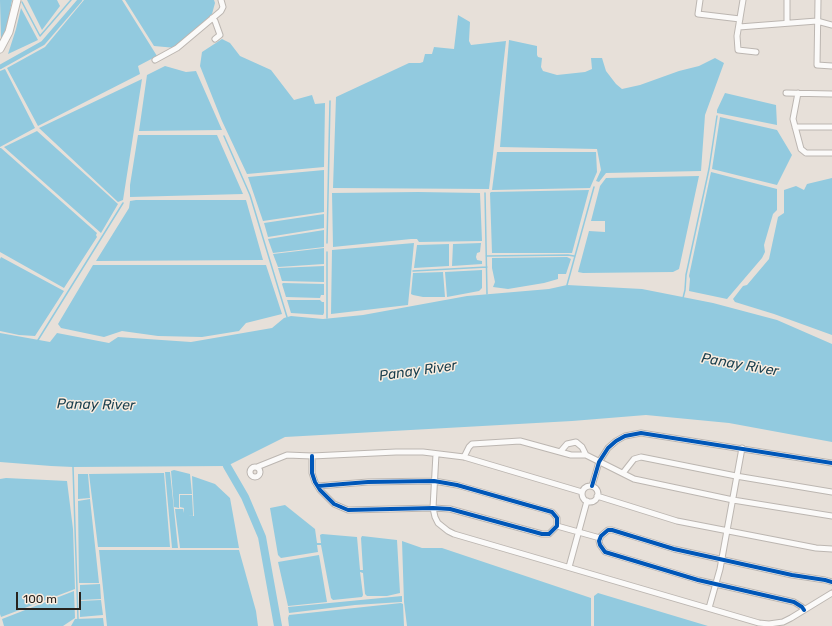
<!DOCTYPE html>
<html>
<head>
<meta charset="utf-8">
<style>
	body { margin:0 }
	#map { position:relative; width:832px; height:626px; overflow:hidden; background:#e7e0d9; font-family:Rubik,sans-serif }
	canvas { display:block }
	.scale { position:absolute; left:16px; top:592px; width:65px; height:18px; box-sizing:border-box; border:2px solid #27231e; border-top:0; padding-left:5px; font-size:12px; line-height:14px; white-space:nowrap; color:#27231e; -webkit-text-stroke:3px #faede0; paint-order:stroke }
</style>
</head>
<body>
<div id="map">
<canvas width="832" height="626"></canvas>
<div class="scale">100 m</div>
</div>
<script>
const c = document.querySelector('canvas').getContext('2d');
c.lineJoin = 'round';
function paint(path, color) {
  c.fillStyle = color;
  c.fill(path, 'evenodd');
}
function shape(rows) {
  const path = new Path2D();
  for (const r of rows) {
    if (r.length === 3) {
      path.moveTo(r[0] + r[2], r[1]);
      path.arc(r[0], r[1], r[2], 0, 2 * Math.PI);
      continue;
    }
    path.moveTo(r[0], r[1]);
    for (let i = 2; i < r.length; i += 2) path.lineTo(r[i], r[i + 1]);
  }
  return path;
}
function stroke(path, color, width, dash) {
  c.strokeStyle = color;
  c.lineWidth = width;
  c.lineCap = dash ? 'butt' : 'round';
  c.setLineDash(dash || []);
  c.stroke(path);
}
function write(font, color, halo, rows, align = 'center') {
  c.font = font + ' Rubik,sans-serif';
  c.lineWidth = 3;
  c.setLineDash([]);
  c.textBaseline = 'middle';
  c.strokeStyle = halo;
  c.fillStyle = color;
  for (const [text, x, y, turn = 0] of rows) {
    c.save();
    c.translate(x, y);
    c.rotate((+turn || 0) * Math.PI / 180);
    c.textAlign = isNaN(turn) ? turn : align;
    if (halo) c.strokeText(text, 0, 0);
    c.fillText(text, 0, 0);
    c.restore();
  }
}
const water = shape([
	[0,0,12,0,7,28,1,39],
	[27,0,57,0,60,6,42,30],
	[84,0,122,0,157,56,138,66,140,74,38,126,7,68,45,47],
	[125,0,214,0,215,3,212,14,176,48,154,46],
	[21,8,38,40,8,54,16,29],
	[458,15,470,22,469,41,471,45,506,41,489,189,333,188,336,97,409,63,420,63,423,62,425,54,432,54,434,47,454,49],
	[222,39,230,43,240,56,271,70,294,100,312,95,315,104,325,103,324,167,247,174,222,121,200,66,202,52],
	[509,40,537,46,537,55,538,57,542,58,541,67,543,71,557,75,585,72,592,69,591,58,602,58,606,71,616,84,622,89,640,85,679,71,699,66,715,58,724,63,705,115,701,171,606,173,599,182,596,181,601,170,597,149,500,147],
	[165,66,186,72,196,71,222,130,139,131,147,75],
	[5,69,35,128,0,147,0,71],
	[142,79,123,200,118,202,39,128],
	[725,93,776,105,777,125,717,113,717,110],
	[720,117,777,130,792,155,777,185,712,169],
	[37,131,118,204,101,233,4,147],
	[138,135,217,135,243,194,130,197,130,185],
	[0,148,1,148,97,233,96,235,97,237,64,288,0,252],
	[497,152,596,152,597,172,590,188,492,190],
	[324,170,324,212,263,221,248,177],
	[711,172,777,189,777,210,773,214,764,245,765,252,762,258,727,299,689,291,690,279,689,276],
	[699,176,679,269,673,272,583,273,578,272,589,231,605,232,605,221,591,221,600,186,606,178],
	[832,178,832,335,774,314,735,302,733,299,743,286,747,285,769,259,778,217,784,213,784,190,796,186,804,190,807,184],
	[589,190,572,253,492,253,490,193,491,192],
	[418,192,480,193,482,241,419,242,417,239,411,239,333,247,332,193],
	[136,200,246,200,263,260,96,261,129,208,130,201],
	[324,214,324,228,268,237,264,223],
	[324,230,324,247,273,253,268,239],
	[414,243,408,305,331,314,332,250],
	[481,243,480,252,477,253,476,257,477,260,482,261,482,264,452,266,453,244],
	[449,244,449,266,414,268,417,245],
	[324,248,324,264,278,267,273,254],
	[1,257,64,291,35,336,19,335,0,331,0,259],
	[567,257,571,259,566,274,558,274,558,279,544,283,508,289,493,287,495,282,492,268,492,258],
	[93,265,266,265,282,314,246,323,239,331,202,337,158,336,122,331,104,337,61,328,58,324],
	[324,266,324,282,282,281,278,268],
	[482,270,482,288,479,291,447,297,445,272],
	[443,272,445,297,423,297,413,295,411,294,413,273],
	[283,283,324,284,324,295,321,295,320,298,286,297,282,284],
	[567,285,642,289,713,303,777,320,832,344,832,442,729,423,646,415,572,421,285,437,227,466,73,467,51,466,0,462,0,333,50,342,57,333,109,343,118,337,191,342,272,328,284,318,291,316,323,319,363,315,467,296,549,289],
	[287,300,320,300,322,302,324,302,324,313,323,315,291,313],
	[174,470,190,474,192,494,179,494,179,508,174,507,171,471],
	[165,472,170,472,178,548,172,548],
	[164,473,170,547,98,547,89,474],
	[78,474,88,474,90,498,78,499],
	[192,476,215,484,230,498,239,548,180,548,175,509,183,509,183,513,184,508,180,507,180,495,192,495,193,514,193,516,187,515,194,516],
	[6,478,67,481,73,529,75,589,1,617,0,614,0,479],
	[90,499,99,583,79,583,78,501],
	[285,505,315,529,317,543,321,543,320,535,322,534,357,537,360,570,363,570,361,538,362,536,397,540,400,593,387,596,367,596,365,594,363,573,360,572,363,595,362,597,333,600,331,598,321,545,317,545,318,552,281,558,278,555,270,508],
	[402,541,422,548,442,548,591,598,591,626,407,626,404,602],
	[99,550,239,550,256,611,258,626,107,626],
	[319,555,327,602,288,606,278,562],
	[100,584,101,599,80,600,80,585],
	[74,591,75,618,63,626,4,626,2,619],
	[598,593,708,626,594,626,594,596],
	[402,596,402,602,355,605,289,613,288,607],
	[101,600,103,615,80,617,80,601],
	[401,603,403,604,404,626,289,626,288,618,289,615],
	[103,618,104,626,71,626,75,619]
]);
const stream = shape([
	[22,2,40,36,71,0],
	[224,136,250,195,287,317],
	[485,193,487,294],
	[327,243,330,101],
	[486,256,568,255,574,256],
	[413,271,487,267],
	[567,285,594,187],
	[683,298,685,290,686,275,709,169,717,116],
	[327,318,327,252],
	[38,340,123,203],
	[73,467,78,619]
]);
const canal = shape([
	[0,67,43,43,80,0]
]);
const river = shape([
	[227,466,245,497,262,537,278,626]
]);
const minor = shape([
	[700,0,698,14,740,19],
	[743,0,737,36,738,50,756,52],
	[787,0,787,22],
	[818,0,817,65,832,66],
	[212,18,215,21,220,35,215,39],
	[739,27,817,21,832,25],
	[155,60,177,48,221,11,223,7,221,0],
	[786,93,832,94],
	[798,93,793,119,801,149,806,153,832,153],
	[795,127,832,127],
	[561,451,567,444,576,442,582,447,586,455],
	[436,454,433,508,435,517,438,523,448,531,454,534,759,623,769,624,783,622,791,618,832,593],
	[312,456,312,473,315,482,320,490,334,504,348,510,433,508,450,509,542,534,549,534,557,526,557,518,552,512,457,485,434,481,368,482,318,486],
	[464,457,469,447,472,444,520,441,571,455,586,455,634,479,733,500,832,516],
	[257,467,287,455,312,456,396,452,423,452,464,457,582,492],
	[255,472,5],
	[623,473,634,459,641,457,736,476,832,492],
	[592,486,599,462,608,448,616,441,625,436,641,433,832,463],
	[590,494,8],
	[597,496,677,521,816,548,832,549],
	[557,526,600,538],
	[569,567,587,501],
	[709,608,720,569,742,448],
	[804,610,802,607,794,602,698,580,605,552,600,545,599,541,601,536,608,530,612,530,674,549,792,575,825,580,832,582]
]);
const secondary = shape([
	[0,49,9,32,17,0]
]);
const cycleway = shape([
	[312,456,312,473,315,482,320,490,334,504,348,510,433,508,450,509,542,534,549,534,557,526,557,518,552,512,457,485,434,481,368,482,318,486],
	[592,486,599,462,608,448,616,441,625,436,641,433,832,463],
	[804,610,802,607,794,602,698,580,605,552,600,545,599,541,601,536,608,530,612,530,674,549,792,575,825,580,832,582]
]);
const waterNames = [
	["Panay River",740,365,10],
	["Panay River",418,371,-8],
	["Panay River",96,405,1]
];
paint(water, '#92cadf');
stroke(stream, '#92cadf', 1.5);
stroke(canal, '#92cadf', 4.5);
stroke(river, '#92cadf', 8);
stroke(minor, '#bcb6b1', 7);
stroke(secondary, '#bcb6b1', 9);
stroke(minor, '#fbfaf9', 5);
stroke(secondary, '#fbfaf9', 7);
stroke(cycleway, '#0057b8', 4);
write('italic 14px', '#183e4d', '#faede0', waterNames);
</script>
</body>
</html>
